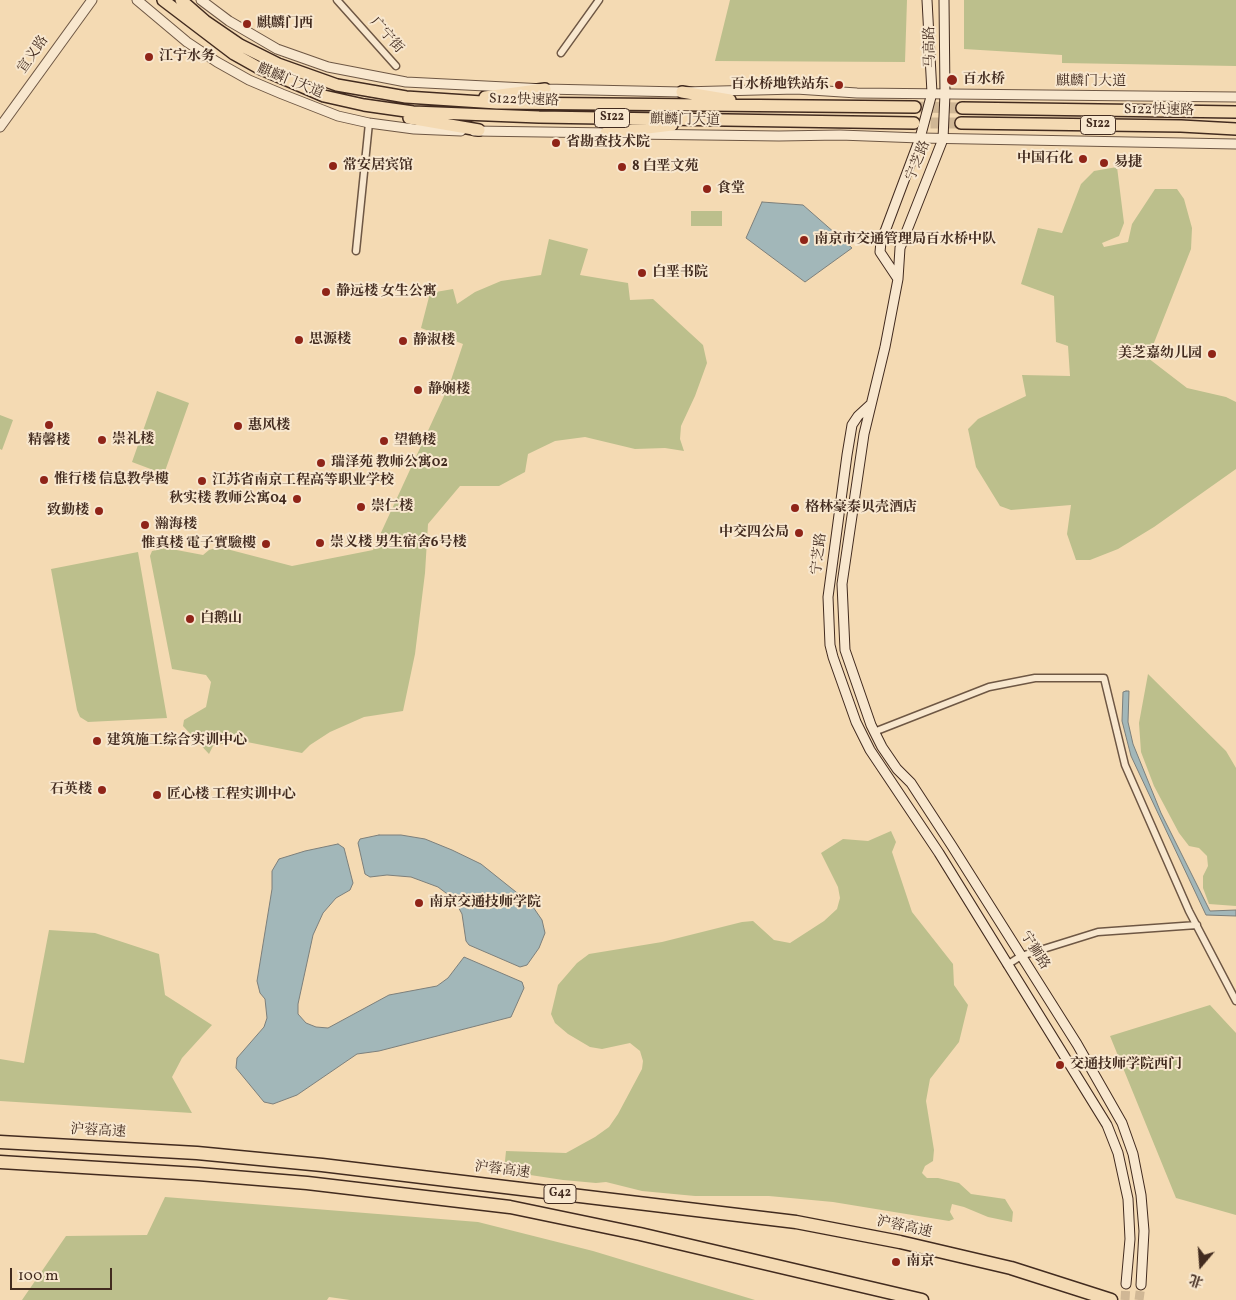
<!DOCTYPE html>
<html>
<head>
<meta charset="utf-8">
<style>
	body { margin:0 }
	#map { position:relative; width:1236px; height:1300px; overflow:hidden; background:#f4dab3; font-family:Vollkorn,"Noto Serif SC",serif }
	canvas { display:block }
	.north { position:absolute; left:1176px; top:1240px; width:50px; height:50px; -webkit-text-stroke:4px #f8e7ce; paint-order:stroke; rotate:198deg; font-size:14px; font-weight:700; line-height:20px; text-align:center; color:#422b1f }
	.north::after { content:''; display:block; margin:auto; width:18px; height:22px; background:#422b1f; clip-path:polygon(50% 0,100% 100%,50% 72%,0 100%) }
	.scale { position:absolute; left:10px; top:1268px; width:102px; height:22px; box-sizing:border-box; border:2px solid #422b1f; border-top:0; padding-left:6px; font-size:15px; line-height:18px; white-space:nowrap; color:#422b1f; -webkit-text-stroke:4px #f8e7ce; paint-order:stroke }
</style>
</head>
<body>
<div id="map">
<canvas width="1236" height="1300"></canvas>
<div class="north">北</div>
<div class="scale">100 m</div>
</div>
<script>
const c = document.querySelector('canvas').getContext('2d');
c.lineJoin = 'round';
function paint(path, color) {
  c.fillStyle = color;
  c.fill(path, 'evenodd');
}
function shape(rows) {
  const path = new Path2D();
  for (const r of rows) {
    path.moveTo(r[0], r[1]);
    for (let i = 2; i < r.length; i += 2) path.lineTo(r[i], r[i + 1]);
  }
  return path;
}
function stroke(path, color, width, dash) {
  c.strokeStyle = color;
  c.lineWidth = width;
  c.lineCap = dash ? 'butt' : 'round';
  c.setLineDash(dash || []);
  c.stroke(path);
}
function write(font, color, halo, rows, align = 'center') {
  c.font = font + ' Vollkorn,"Noto Serif SC",serif';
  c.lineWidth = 4;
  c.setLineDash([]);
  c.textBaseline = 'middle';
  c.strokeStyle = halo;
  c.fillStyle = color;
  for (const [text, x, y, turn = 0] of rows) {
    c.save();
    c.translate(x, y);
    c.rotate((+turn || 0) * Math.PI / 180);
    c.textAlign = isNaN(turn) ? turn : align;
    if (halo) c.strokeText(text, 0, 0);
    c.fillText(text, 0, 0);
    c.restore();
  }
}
const green = shape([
	[730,0,907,0,905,62,715,61],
	[964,0,1236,0,1236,66,1062,63,1062,55,964,49],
	[1117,167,1124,223,1119,236,1102,243,1104,247,1128,242,1132,224,1155,189,1177,189,1184,199,1192,228,1191,249,1148,358,1187,388,1226,397,1236,402,1236,469,1154,527,1118,549,1090,560,1076,560,1067,534,1071,505,1011,510,1000,506,976,467,968,429,978,419,1026,396,1022,375,1070,376,1068,346,1056,342,1054,296,1021,284,1038,228,1062,233,1081,184,1094,171],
	[691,211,722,211,722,226,691,226],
	[549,239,588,249,580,275,628,283,630,300,653,299,703,345,707,363,695,396,681,426,680,439,684,451,665,448,635,449,585,437,555,441,528,454,525,472,499,486,460,486,428,524,425,573,415,654,403,711,364,717,330,732,310,745,302,753,237,740,213,746,209,754,183,726,184,720,206,707,211,682,206,675,172,669,150,556,152,551,166,548,203,555,209,550,219,547,292,566,373,550,450,383,463,344,421,328,430,293,453,289,457,304,475,292,501,281,541,275],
	[157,391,189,403,164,474,132,462],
	[0,415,13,420,2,450,0,449],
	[138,552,167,718,88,722,80,717,77,710,51,569],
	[1148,674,1226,751,1236,768,1236,906,1209,904,1203,888,1203,876,1208,866,1207,856,1199,848,1189,846,1179,833,1154,786,1141,752,1139,723],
	[891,831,896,842,892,852,912,912,953,964,954,985,968,1005,959,1042,930,1079,926,1101,934,1150,933,1161,925,1166,922,1173,927,1178,938,1178,959,1183,971,1194,1005,1199,1013,1212,1012,1222,988,1217,964,1207,952,1204,950,1212,954,1219,949,1221,833,1202,769,1196,695,1196,642,1191,606,1182,596,1183,563,1180,504,1171,506,1151,566,1153,595,1137,609,1127,618,1114,642,1069,643,1061,640,1051,630,1043,602,1049,590,1047,568,1034,555,1023,551,1014,558,985,577,963,589,954,662,942,742,922,753,921,774,940,790,943,824,921,837,909,840,898,838,887,821,853,843,839,868,841],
	[49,930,95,933,159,954,165,995,212,1025,182,1058,172,1077,192,1113,0,1101,0,1059,24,1063],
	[1210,1005,1236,1033,1236,1215,1176,1198,1110,1036],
	[165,1197,478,1222,593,1251,755,1300,350,1300,329,1297,327,1300,22,1300,66,1236,147,1235]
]);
const water = shape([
	[762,202,803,205,852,248,805,282,746,238,762,202],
	[1126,691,1129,691,1128,722,1133,744,1161,813,1210,911,1236,910,1236,916,1206,915,1131,756,1122,721,1123,692,1126,691],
	[379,835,401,835,425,839,452,850,481,864,531,904,542,920,545,933,539,948,527,965,520,967,469,945,466,941,462,914,454,899,438,887,411,877,387,875,370,877,365,874,358,843,360,839,379,835],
	[338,844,344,848,353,883,350,890,336,898,323,913,313,935,298,1004,298,1014,306,1023,316,1027,328,1028,389,995,437,986,448,978,464,957,522,982,524,988,511,1017,379,1051,357,1054,297,1095,273,1104,264,1102,236,1068,237,1058,264,1027,267,1018,265,999,260,993,257,981,272,889,272,871,279,859,305,851,338,844]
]);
const secondaryTunnel = shape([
	[1125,1300,1126,1284],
	[1139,1300,1141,1285]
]);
const trunkTunnel = shape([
	[915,107,962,108],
	[914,123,961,123]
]);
const minor = shape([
	[337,0,396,66],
	[561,53,599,0],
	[356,251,369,123],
	[874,732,989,687,1035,678,1104,678,1125,765,1189,911,1236,1001],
	[1007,965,1021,956,1098,932,1197,925]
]);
const tertiary = shape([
	[137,0,187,42,217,62,249,80,282,94,338,116,369,123,414,129,461,131],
	[201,0,229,21,277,49,328,67,406,82,545,89,682,92,796,89,857,93,1236,97],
	[0,127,92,0],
	[474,131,611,133],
	[632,134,779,136,840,135,920,138,1236,144]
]);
const secondary = shape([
	[944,0,945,94,943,139,900,248,898,279,885,347,864,434,842,584,845,650,871,725,882,747,897,769,911,783,952,846,1077,1044,1122,1123,1133,1154,1141,1195,1144,1231,1141,1285],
	[898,279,880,252,881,242,920,138,932,93,927,0],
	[871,404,858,416,852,425,847,455,828,597,830,645,833,657,856,722,870,750,939,853,1107,1125,1118,1153,1128,1199,1130,1239,1126,1284]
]);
const trunk = shape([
	[163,0,234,54,259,68,324,96,364,105,413,112,539,117,914,123],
	[181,0,205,21,240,45,278,64,337,85,406,97,497,103,915,107],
	[682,92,730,100],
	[485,97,545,89],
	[962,108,1236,112],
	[409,118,479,130],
	[961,123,1181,126,1236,129],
	[606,133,672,125]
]);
const motorway = shape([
	[0,1142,197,1153,322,1165,796,1222,900,1242,1011,1268,1111,1300],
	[0,1162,198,1174,307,1183,510,1207,640,1234,922,1300]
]);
const markers = [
	[247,24,5,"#8f2418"],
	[149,57,5,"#8f2418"],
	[952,80,6,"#8f2418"],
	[839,85,5,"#8f2418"],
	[556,143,5,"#8f2418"],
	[1083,159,5,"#8f2418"],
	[1104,163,5,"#8f2418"],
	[333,166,5,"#8f2418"],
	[622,167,5,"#8f2418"],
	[707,189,5,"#8f2418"],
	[804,240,5,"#8f2418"],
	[642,273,5,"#8f2418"],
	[326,292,5,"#8f2418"],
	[299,340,5,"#8f2418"],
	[403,341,5,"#8f2418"],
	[1212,354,5,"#8f2418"],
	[418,390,5,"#8f2418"],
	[49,425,5,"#8f2418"],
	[238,426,5,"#8f2418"],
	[102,440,5,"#8f2418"],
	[384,441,5,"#8f2418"],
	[321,463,5,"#8f2418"],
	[44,480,5,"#8f2418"],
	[202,481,5,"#8f2418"],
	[297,499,5,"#8f2418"],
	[361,507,5,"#8f2418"],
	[795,508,5,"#8f2418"],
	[99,511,5,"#8f2418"],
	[145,525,5,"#8f2418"],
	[799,533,5,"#8f2418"],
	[320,543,5,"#8f2418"],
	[266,544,5,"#8f2418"],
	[190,619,5,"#8f2418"],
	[97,741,5,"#8f2418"],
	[102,790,5,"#8f2418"],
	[157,795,5,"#8f2418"],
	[419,903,5,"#8f2418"],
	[1060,1065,5,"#8f2418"],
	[896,1262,5,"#8f2418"]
];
const shields = [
	[612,118,35],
	[1098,125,35],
	[560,1194,32]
];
const shieldNames = [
	["S122",612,118],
	["S122",1098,125],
	["G42",560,1194]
];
const poiNames = [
	["麒麟门西",257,24],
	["江宁水务",159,57],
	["百水桥",963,80],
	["百水桥地铁站东",829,85,"right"],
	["省勘查技术院",566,143],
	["中国石化",1073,159,"right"],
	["易捷",1114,163],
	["常安居宾馆",343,166],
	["8 白垩文苑",632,167],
	["食堂",717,189],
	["南京市交通管理局百水桥中队",814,240],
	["白垩书院",652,273],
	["静远楼 女生公寓",336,292],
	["思源楼",309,340],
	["静淑楼",413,341],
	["美芝嘉幼儿园",1202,354,"right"],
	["静娴楼",428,390],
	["惠风楼",248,426],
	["崇礼楼",112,440],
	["精馨楼",49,441,"center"],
	["望鹤楼",394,441],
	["瑞泽苑 教师公寓02",331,463],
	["惟行楼 信息教學樓",54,480],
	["江苏省南京工程高等职业学校",212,481],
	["秋实楼 教师公寓04",287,499,"right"],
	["崇仁楼",371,507],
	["格林豪泰贝壳酒店",805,508],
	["致勤楼",89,511,"right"],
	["瀚海楼",155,525],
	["中交四公局",789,533,"right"],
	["崇义楼 男生宿舍6号楼",330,543],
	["惟真楼 電子實驗樓",256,544,"right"],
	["白鹅山",200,619],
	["建筑施工综合实训中心",107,741],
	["石英楼",92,790,"right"],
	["匠心楼 工程实训中心",167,795],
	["南京交通技师学院",429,903],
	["交通技师学院西门",1070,1065],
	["南京",906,1262]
];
const streetNames = [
	["广宁街",386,36,48],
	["马高路",931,47,-91],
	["宣义路",34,55,-55],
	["麒麟门大道",290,82,22],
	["麒麟门大道",1091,82],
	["S122快速路",524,101,2],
	["S122快速路",1159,111,1],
	["麒麟门大道",685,121,1],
	["宁芝路",919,161,-68],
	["宁芝路",820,554,-83],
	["宁狮路",1034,951,58],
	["沪蓉高速",98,1132,3],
	["沪蓉高速",502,1171,7],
	["沪蓉高速",904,1228,12]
];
paint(green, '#bcbf8c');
paint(water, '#a2b7b9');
stroke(water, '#7c7f7b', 1);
stroke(secondaryTunnel, '#d0b795', 9, [9, 4.5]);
stroke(trunkTunnel, '#d0b795', 11, [11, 5.5]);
stroke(minor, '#6e5744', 9);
stroke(tertiary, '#6e5744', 11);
stroke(secondary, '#422b1f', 11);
stroke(trunk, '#422b1f', 14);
stroke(motorway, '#422b1f', 15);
stroke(minor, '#f8e7ce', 6);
stroke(tertiary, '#f8e7ce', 9);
stroke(secondary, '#f8e7ce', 9);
stroke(trunk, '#f4dab3', 11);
stroke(motorway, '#f4dab3', 12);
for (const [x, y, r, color] of markers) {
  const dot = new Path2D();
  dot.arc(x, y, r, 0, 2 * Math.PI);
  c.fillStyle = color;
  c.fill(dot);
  stroke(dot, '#f8e7ce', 2);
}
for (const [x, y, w] of shields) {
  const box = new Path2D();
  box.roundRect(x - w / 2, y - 9.5, w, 19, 4);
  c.fillStyle = '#f8e7ce';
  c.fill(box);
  stroke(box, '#422b1f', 1);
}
write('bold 12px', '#422b1f', null, shieldNames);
write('bold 14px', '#422b1f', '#f8e7ce', poiNames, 'left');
write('14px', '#422b1f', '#f8e7ce', streetNames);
</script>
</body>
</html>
